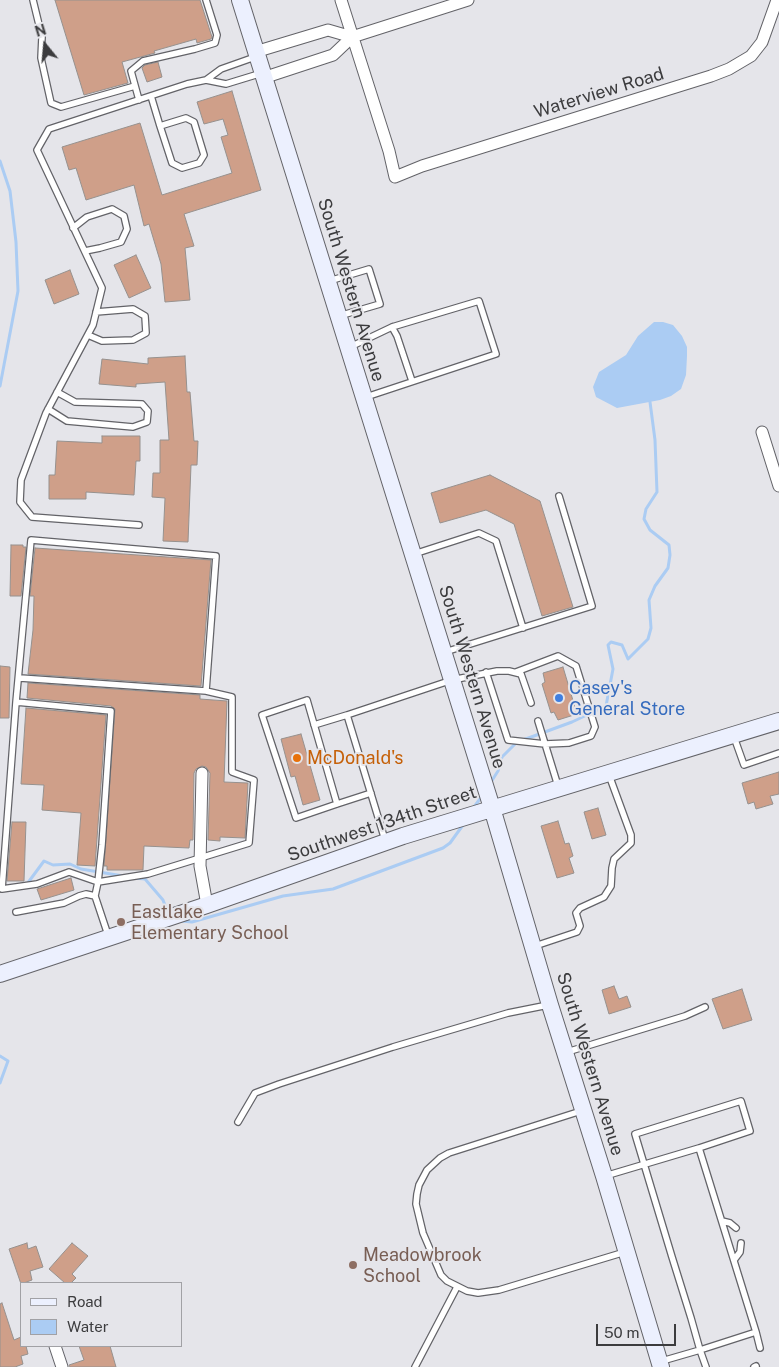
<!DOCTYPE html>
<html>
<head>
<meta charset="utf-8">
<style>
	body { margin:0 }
	#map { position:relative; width:779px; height:1367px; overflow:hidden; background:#e5e5ea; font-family:"Public Sans",sans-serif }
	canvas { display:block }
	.legend { position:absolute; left:20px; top:1282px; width:162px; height:65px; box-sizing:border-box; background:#e5e5ea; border:1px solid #a1a1a5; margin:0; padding:6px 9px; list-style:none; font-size:15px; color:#3c3c3e }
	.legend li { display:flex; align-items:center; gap:10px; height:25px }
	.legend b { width:25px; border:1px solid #a1a1a5 }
	.north { position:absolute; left:20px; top:20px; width:50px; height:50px; -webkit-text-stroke:4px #e5e5ea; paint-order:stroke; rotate:343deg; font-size:14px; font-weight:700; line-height:20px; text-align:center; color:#3c3c3e }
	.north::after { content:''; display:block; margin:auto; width:18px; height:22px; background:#3c3c3e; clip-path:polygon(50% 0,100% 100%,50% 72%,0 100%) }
	.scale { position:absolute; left:596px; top:1324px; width:80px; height:22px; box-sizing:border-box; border:2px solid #3c3c3e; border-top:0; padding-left:6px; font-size:15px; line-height:18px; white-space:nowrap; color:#3c3c3e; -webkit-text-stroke:4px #e5e5ea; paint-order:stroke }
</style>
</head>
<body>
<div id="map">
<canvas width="779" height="1367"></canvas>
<ul class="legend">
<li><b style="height:6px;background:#ecf0fe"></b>Road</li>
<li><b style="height:14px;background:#abccf3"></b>Water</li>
</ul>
<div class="north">N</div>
<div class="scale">50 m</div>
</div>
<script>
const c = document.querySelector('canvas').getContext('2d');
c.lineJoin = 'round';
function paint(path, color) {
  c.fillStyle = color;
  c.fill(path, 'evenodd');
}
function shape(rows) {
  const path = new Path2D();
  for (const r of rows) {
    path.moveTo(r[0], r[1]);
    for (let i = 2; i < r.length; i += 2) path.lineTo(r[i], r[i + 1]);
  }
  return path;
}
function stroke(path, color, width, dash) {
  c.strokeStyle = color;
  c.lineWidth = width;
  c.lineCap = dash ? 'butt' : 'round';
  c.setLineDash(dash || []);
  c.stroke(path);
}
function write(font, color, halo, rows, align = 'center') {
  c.font = font + ' "Public Sans",sans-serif';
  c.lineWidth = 4;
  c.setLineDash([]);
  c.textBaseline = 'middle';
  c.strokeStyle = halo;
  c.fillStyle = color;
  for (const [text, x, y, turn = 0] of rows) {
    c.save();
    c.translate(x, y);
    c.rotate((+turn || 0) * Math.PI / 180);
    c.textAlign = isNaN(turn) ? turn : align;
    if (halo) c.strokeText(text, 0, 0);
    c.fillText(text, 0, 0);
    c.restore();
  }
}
const water = shape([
	[654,322,663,322,673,325,682,336,687,347,687,356,686,375,681,389,671,396,660,400,617,408,596,397,593,387,599,372,626,355,638,336]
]);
const stream = shape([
	[0,161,10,191,16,242,18,291,0,386],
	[523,740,572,722,606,706,613,669,608,645,611,642,622,645,628,659,648,639,651,628,649,600,655,586,668,568,670,555,669,545,650,530,644,519,646,509,657,492,655,440,650,402],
	[491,782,498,771,502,757,517,742],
	[474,807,482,796],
	[134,878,145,879,163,900,166,908,170,911],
	[27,884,44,861,53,865,70,864,81,869,123,876],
	[182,921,192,922,283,896,333,889,443,848,450,843,463,825],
	[0,1056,8,1061,0,1083]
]);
const building = shape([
	[55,0,200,0,212,37,211,39,197,43,196,39,154,51,155,53,122,62,128,83,84,95,55,0],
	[158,62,162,77,147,82,142,68,145,65,158,62],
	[232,91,261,190,184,214,194,246,185,248,190,300,165,302,161,264,149,224,144,226,134,185,86,200,76,168,69,170,62,147,140,123,162,195,232,173,221,137,228,135,223,119,204,124,197,102,232,91],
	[136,255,151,288,129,298,114,265,136,255],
	[70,270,79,294,54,304,45,280,70,270],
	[185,356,187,392,190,392,194,441,198,441,197,465,191,465,188,542,163,541,165,498,152,497,153,473,160,473,160,440,169,440,165,382,136,384,136,387,99,384,102,359,148,364,148,358,185,356],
	[102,436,140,436,140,461,136,461,134,495,86,492,86,499,49,499,49,475,55,475,57,441,102,443,102,436],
	[490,475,540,501,573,607,542,616,514,524,486,510,440,523,431,493,490,475],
	[11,545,23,545,23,547,26,547,21,596,10,596,11,545],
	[35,548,211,560,201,686,28,674,33,630,34,596,30,596,35,548],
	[0,666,10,667,9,718,0,718,0,666],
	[563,667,577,714,558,720,554,712,551,713,542,684,545,682,543,673,563,667],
	[28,683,200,695,200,699,227,701,224,782,248,783,245,838,220,837,220,841,208,840,210,773,206,767,202,766,196,769,194,773,193,840,190,840,189,848,144,846,143,870,107,870,107,866,104,866,115,709,111,706,27,698,28,683],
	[26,708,106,715,95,866,77,865,81,813,42,810,44,785,21,784,26,708],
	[301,734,320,800,303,805,295,776,291,777,281,739,301,734],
	[779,772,779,794,770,796,773,804,756,809,754,802,748,804,742,783,779,772],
	[598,808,606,835,592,839,584,812,598,808],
	[558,821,565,844,569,843,573,856,569,858,574,873,557,878,541,826,558,821],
	[12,822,26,822,24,881,7,881,12,822],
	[71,878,74,890,41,900,37,889,71,878],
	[614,986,619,999,627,996,631,1007,609,1014,602,990,614,986],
	[742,989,752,1020,723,1029,712,999,742,989],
	[27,1243,28,1249,36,1246,43,1267,30,1271,32,1280,21,1284,9,1249,27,1243],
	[72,1243,88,1256,72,1274,76,1278,71,1283,65,1283,49,1269,72,1243],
	[2,1303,14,1340,21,1337,21,1346,26,1346,28,1354,21,1356,23,1364,15,1367,0,1367,0,1304,2,1303],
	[79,1346,110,1346,116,1367,70,1367,69,1365,84,1360,79,1346]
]);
const service = shape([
	[33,0,42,37,41,58,51,103,61,107,135,86],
	[206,80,226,84,262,73],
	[151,96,160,126,172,163,182,168,199,163,204,155,194,122,186,118,160,126],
	[139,100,131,71,143,61,195,49,215,43,217,35,206,0],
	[73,228,87,217,112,209,124,216,127,229,121,242,100,248,85,251],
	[329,281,369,269,380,304,339,316],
	[392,327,397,336,412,381],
	[88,335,102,341,133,340,146,333,145,316,133,309,96,312],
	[350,347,392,327,479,301,496,354,366,397],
	[48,409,67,421,133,427,147,422,148,411,142,404,75,402,57,392],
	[139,525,32,517,20,502,21,480,46,413,93,325,102,288,37,150,49,129,187,84,206,80,221,69,255,57],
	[414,554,479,533,496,541,523,628],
	[445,652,592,606,559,496],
	[486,672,508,740,545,744,569,743,591,736,595,727,576,666,558,656,516,672],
	[20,678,206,691],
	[16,702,31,540,216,556,206,691,232,697,232,772,254,780,249,843,148,874,98,882,69,872,37,884,2,889,16,702,111,711,102,845,98,882,95,896],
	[538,721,558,786],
	[314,725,347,715],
	[734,737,744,765,779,753],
	[337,804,307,700,262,715,296,818,337,804,371,793],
	[385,840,347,715,452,680,497,671,509,671,521,674,531,703],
	[16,912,64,903,79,896,86,894,95,896,108,935],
	[535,946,577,932,580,926,576,913,580,908,604,897,611,886,612,868,614,859,631,843,631,835,609,775],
	[567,1052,685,1016,705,1007],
	[581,1111,449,1153,440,1158,427,1170,419,1185,417,1194,416,1204,423,1233,441,1275,447,1281,467,1291,478,1293,499,1290,625,1252],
	[238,1122,255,1093,279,1084,393,1047,508,1013,548,1005],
	[605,1176,699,1148],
	[722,1221,730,1223,736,1228],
	[734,1260,740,1252,741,1243],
	[756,1332,760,1348],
	[662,1361,700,1350,756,1332,699,1148,750,1131,741,1101,635,1134,672,1257,691,1318,700,1350,706,1367],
	[415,1367,457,1287],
	[754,1367,756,1366]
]);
const minor = shape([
	[341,0,389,151,395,177,422,166,711,76,729,69,751,56,762,42,777,0],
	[352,37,468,0],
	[255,52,328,30,352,37,333,55,263,78],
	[762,432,779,486],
	[202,773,200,866,207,905],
	[55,1346,62,1367]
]);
const secondary = shape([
	[240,0,492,808,550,1005,604,1176,661,1367],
	[0,974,207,905,403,836,779,721]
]);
const markers = [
	[559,698,5,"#3f7fe0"],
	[297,758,5,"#e8710a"],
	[121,922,5,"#8d6e63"],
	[353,1265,5,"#8d6e63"]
];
const streetNames = [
	["Waterview Road",599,93,-17],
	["South Western Avenue",351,290,73],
	["South Western Avenue",472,677,73],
	["Southwest 134th Street",382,824,-19],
	["South Western Avenue",590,1064,73]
];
const shopNames = [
	["Casey's",569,688],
	["General Store",569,709]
];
const foodNames = [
	["McDonald's",307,758]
];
const educationNames = [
	["Eastlake",131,912],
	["Elementary School",131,933],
	["Meadowbrook",363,1255],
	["School",363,1276]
];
paint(water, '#abccf3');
stroke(stream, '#abccf3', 3);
paint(building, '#cf9f89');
stroke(building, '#96918e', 1);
stroke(service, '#636368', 8);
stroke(minor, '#636368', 13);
stroke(secondary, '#636368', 18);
stroke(service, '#fff', 5.5);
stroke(minor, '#fff', 11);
stroke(secondary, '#ecf0fe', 16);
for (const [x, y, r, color] of markers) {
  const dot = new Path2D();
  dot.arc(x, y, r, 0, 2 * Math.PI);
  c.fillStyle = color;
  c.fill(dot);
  stroke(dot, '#e5e5ea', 2);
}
write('18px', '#3c3c3e', '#e5e5ea', streetNames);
write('18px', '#366cbe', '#e5e5ea', shopNames, 'left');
write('18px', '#c56008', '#e5e5ea', foodNames, 'left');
write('18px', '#785e54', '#e5e5ea', educationNames, 'left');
</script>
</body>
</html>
